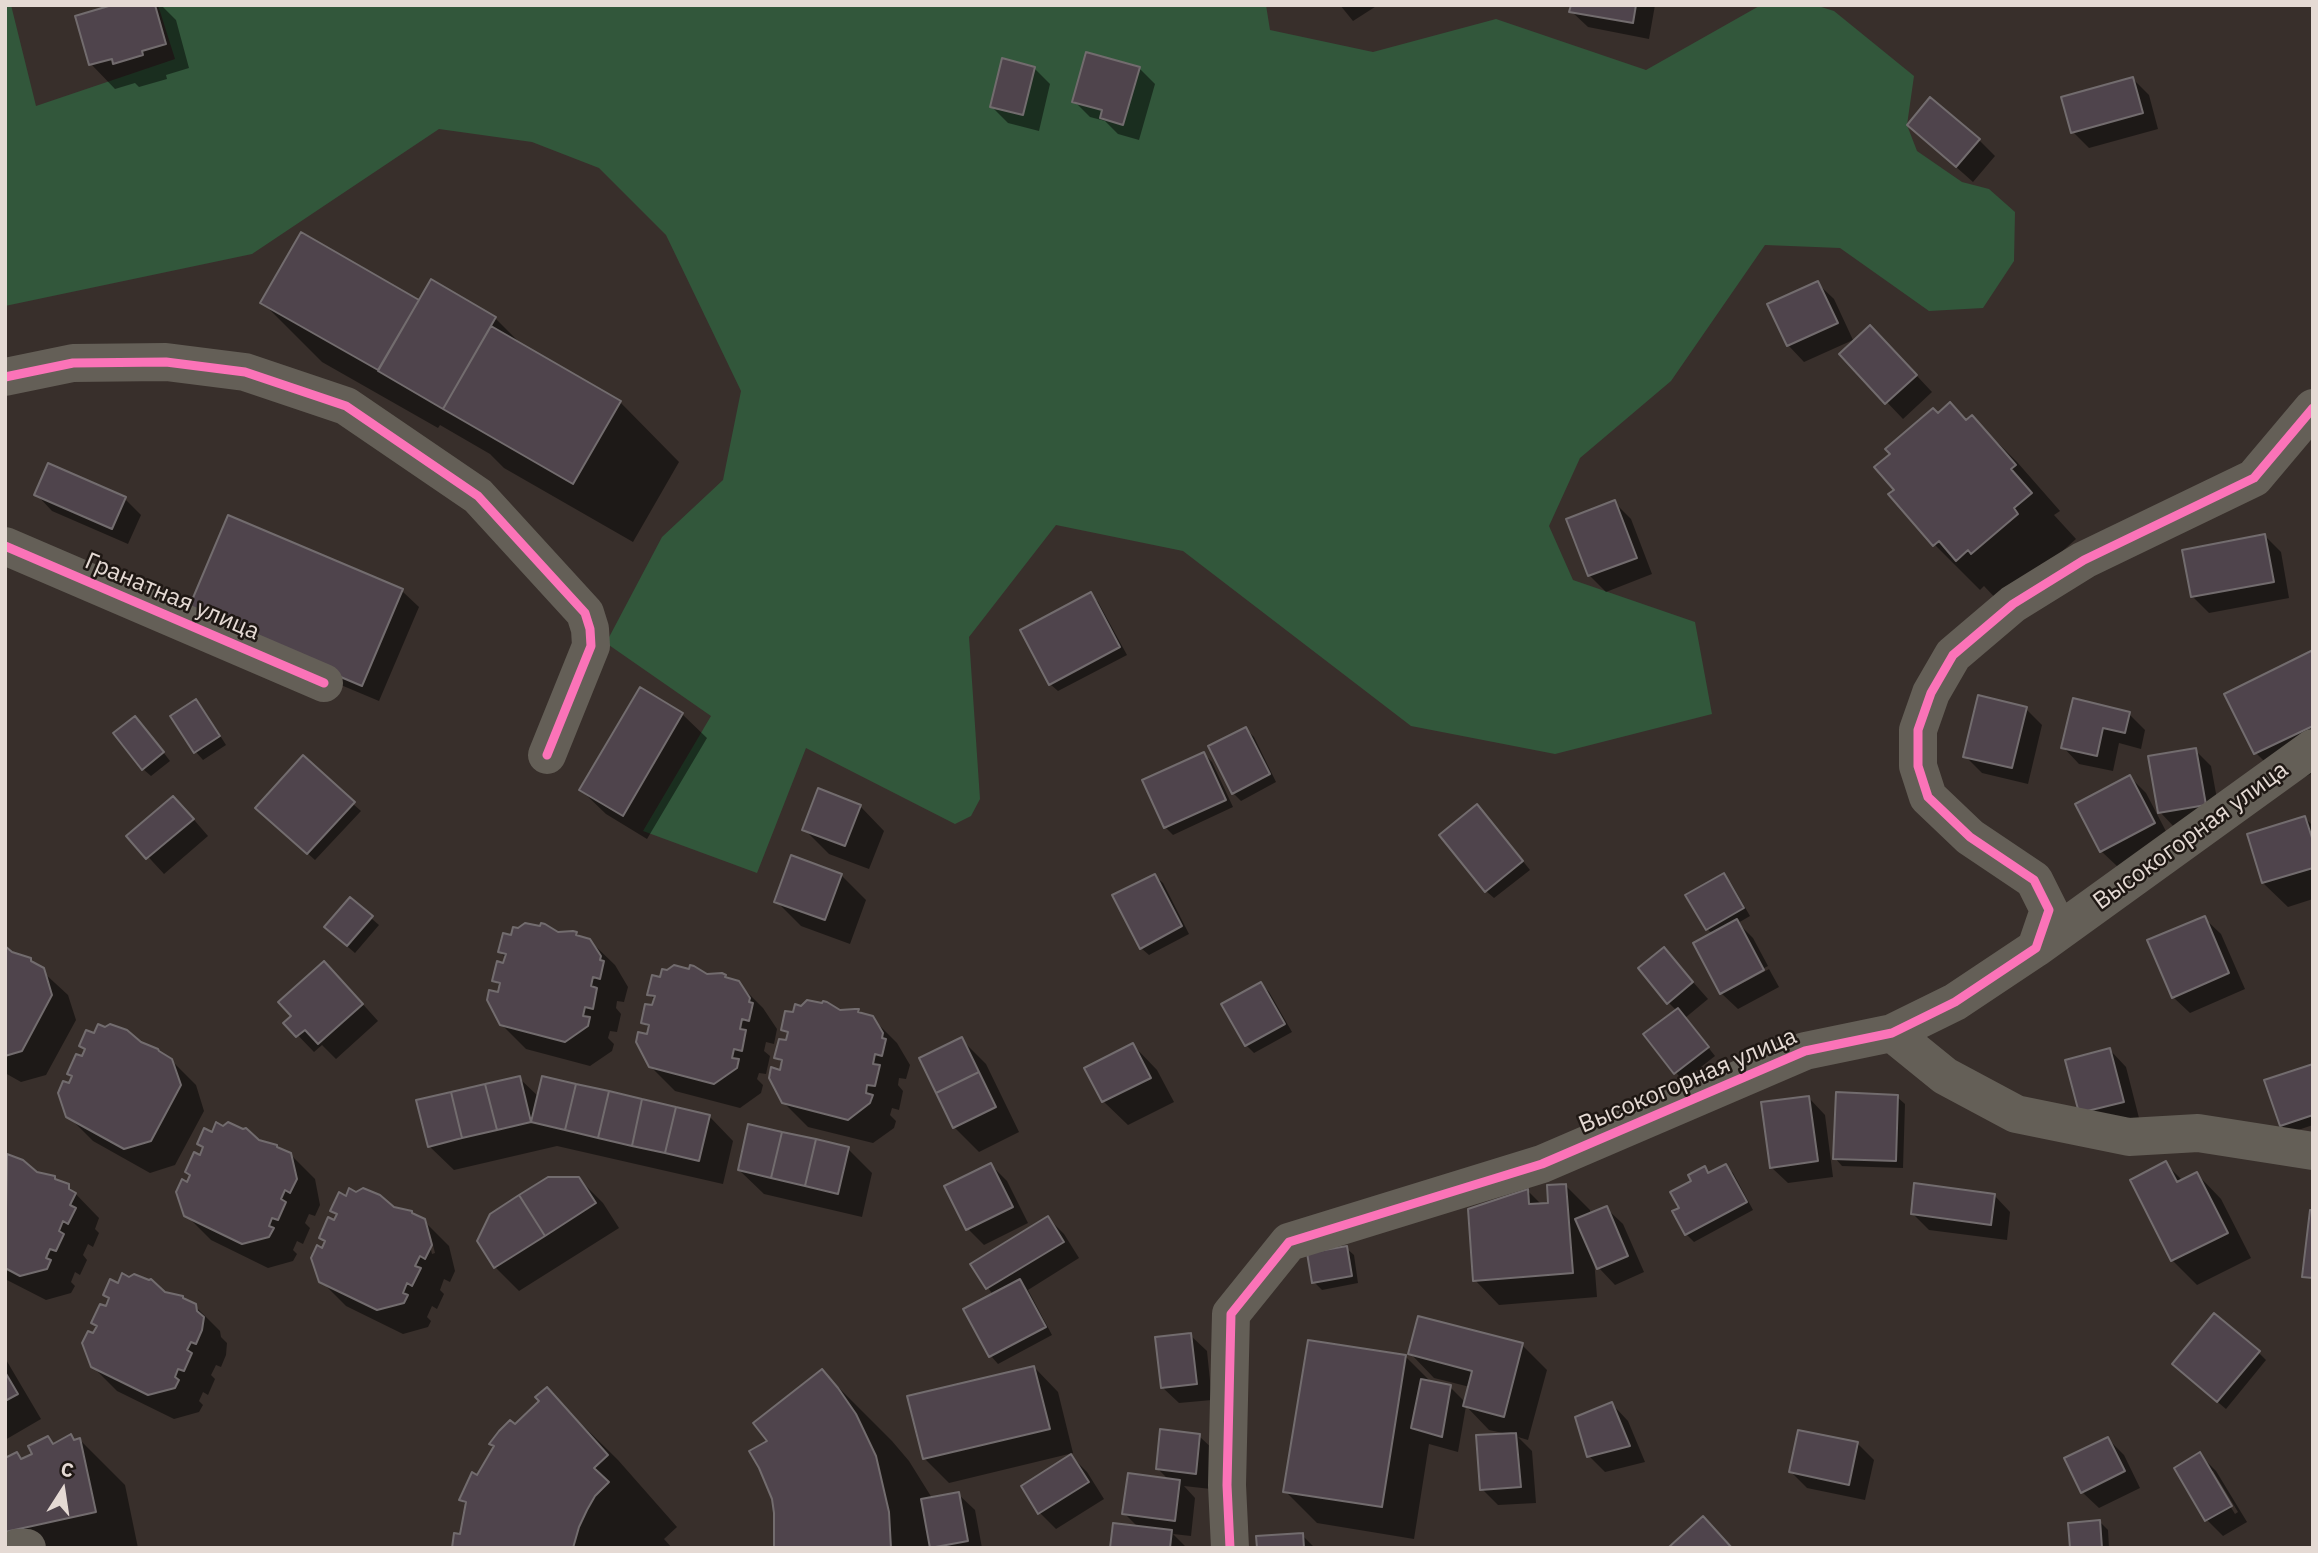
<!DOCTYPE html>
<html>
<head>
<meta charset="utf-8">
<style>
	body { margin:0 }
	#map { position:relative; width:2318px; height:1553px; overflow:hidden; background:#382f2b; font-family:"IBM Plex Sans",sans-serif }
	canvas { display:block }
	.frame { position:absolute; inset:0; border:7px solid #e5dad4; pointer-events:none }
	.north { position:absolute; left:28px; top:1455px; width:70px; height:70px; -webkit-text-stroke:5px #1f1814; paint-order:stroke; rotate:12deg; font-size:19px; font-weight:700; line-height:28px; text-align:center; color:#e5dad4 }
	.north::after { content:''; display:block; margin:auto; width:24px; height:32px; background:#e5dad4; clip-path:polygon(50% 0,100% 100%,50% 72%,0 100%) }
</style>
</head>
<body>
<div id="map">
<canvas width="2318" height="1553"></canvas>
<div class="frame"></div>
<div class="north">С</div>
</div>
<script>
const c = document.querySelector('canvas').getContext('2d');
c.lineJoin = 'round';
function paint(path, color) {
  c.fillStyle = color;
  c.fill(path, 'evenodd');
}
function shape(rows) {
  const path = new Path2D();
  for (const r of rows) {
    path.moveTo(r[0], r[1]);
    for (let i = 2; i < r.length; i += 2) path.lineTo(r[i], r[i + 1]);
  }
  return path;
}
function stroke(path, color, width, dash) {
  c.strokeStyle = color;
  c.lineWidth = width;
  c.lineCap = dash ? 'butt' : 'round';
  c.setLineDash(dash || []);
  c.stroke(path);
}
function write(font, color, halo, rows, align = 'center') {
  c.font = font + ' "IBM Plex Sans",sans-serif';
  c.lineWidth = 5;
  c.setLineDash([]);
  c.textBaseline = 'middle';
  c.strokeStyle = halo;
  c.fillStyle = color;
  for (const [text, x, y, turn = 0] of rows) {
    c.save();
    c.translate(x, y);
    c.rotate((+turn || 0) * Math.PI / 180);
    c.textAlign = isNaN(turn) ? turn : align;
    if (halo) c.strokeText(text, 0, 0);
    c.fillText(text, 0, 0);
    c.restore();
  }
}
const green = shape([
	[5,5,11,5,36,106,175,59,158,5,1266,5,1270,30,1373,52,1496,19,1646,70,1761,5,1815,5,1834,11,1914,76,1907,125,1917,151,1962,182,1989,189,2015,212,2014,261,1983,308,1929,311,1840,248,1765,245,1671,381,1580,458,1549,526,1573,580,1695,622,1712,714,1555,754,1411,726,1183,551,1056,525,969,637,980,799,971,816,955,824,806,748,757,873,643,831,711,716,606,643,662,537,723,480,741,391,666,235,599,168,532,142,439,129,252,254,5,306]
]);
const shadow = shape([
	[118,5,161,5,176,20,189,68,166,75,167,79,139,87,135,83,115,89,91,64],
	[1340,5,1378,5,1353,21],
	[1572,5,1655,5,1649,39,1588,27,1571,11],
	[1034,68,1050,84,1039,131,1008,123,992,107],
	[1139,68,1155,84,1139,140,1118,134,1105,121,1090,117,1074,101],
	[2133,79,2149,95,2158,129,2089,148,2073,132],
	[1909,125,1979,140,1995,156,1973,182],
	[1817,283,1834,299,1853,340,1804,362,1788,345],
	[262,302,419,303,495,318,524,347,620,402,679,462,633,542,504,468,490,454,440,425,438,428,322,362],
	[1886,343,1932,392,1903,419,1841,354],
	[1938,415,1967,421,1972,417,2017,462,2060,511,2054,515,2076,539,2002,605,1984,586,1980,590,1935,545,1891,495,1896,490],
	[36,494,125,499,141,515,128,544,52,511],
	[1614,502,1631,519,1652,574,1606,592,1589,575],
	[229,517,402,591,419,607,379,701,205,628],
	[2265,536,2281,552,2289,598,2209,613,2193,597],
	[1090,595,1098,602,1127,655,1058,691,1050,684],
	[2313,652,2313,773,2288,785,2256,753],
	[195,701,203,709,226,745,203,760,196,752,172,717],
	[2026,709,2042,725,2028,784,1982,773,1965,756],
	[682,714,707,738,647,839,606,814,581,790],
	[2129,714,2145,730,2141,749,2119,743,2113,771,2079,764,2063,747],
	[143,726,170,761,151,776,143,769],
	[1246,729,1254,737,1276,782,1241,801,1233,793],
	[2195,750,2211,766,2221,821,2176,829,2160,812],
	[1204,754,1212,762,1233,807,1173,835,1165,827],
	[2130,777,2146,793,2170,839,2118,867,2101,851],
	[353,804,361,811,315,860,265,815],
	[860,806,884,831,869,869,829,854,804,829],
	[189,814,208,836,164,874,129,836],
	[1485,814,1530,870,1494,898,1486,891],
	[2305,818,2313,826,2313,899,2288,907,2263,883],
	[841,875,866,900,850,944,801,926,776,901],
	[1155,876,1163,883,1189,934,1149,955,1141,948],
	[1723,876,1731,883,1750,916,1738,923,1753,938,1768,966,1724,989,1724,993,1769,969,1779,987,1738,1009,1721,993,1713,934,1707,929],
	[350,900,379,925,355,953,334,935],
	[2204,918,2221,934,2245,989,2190,1013,2173,997],
	[557,934,576,934,580,938,589,940,615,965,628,987,624,1002,617,1001,616,1008,621,1014,617,1032,610,1031,608,1038,614,1044,612,1051,590,1066,526,1049,501,1024,501,987,494,980,505,965,506,958,500,952],
	[5,948,11,953,30,960,68,995,76,1020,46,1075,21,1082,5,1073],
	[1664,949,1708,999,1685,1018,1715,1056,1683,1081,1645,1035,1677,1011,1668,1002],
	[706,976,725,976,729,980,738,983,763,1008,777,1029,774,1044,766,1042,764,1051,770,1056,766,1074,759,1073,757,1079,763,1085,761,1093,740,1108,675,1091,650,1066,648,1036,650,1029,643,1022,654,1007,655,1000,649,994,661,979],
	[340,979,378,1021,336,1059,322,1045,314,1052,286,1023],
	[1261,984,1269,992,1292,1032,1254,1053,1246,1045,1224,1005],
	[839,1011,858,1011,862,1015,872,1018,897,1043,910,1065,906,1079,899,1078,898,1085,903,1091,899,1110,892,1108,890,1115,896,1121,894,1128,873,1143,808,1127,783,1102,781,1072,783,1064,776,1057,787,1042,789,1035,783,1029],
	[961,1039,986,1064,1019,1132,979,1152,954,1127],
	[140,1043,171,1060,196,1085,204,1111,175,1165,150,1173,93,1141,68,1116,70,1085,73,1078,69,1073,83,1059,86,1051,81,1046],
	[1133,1045,1157,1070,1174,1102,1128,1125,1103,1101],
	[2110,1050,2126,1067,2139,1118,2097,1129,2080,1112],
	[2313,1066,2313,1125,2289,1133,2281,1125],
	[519,1078,539,1097,709,1116,733,1141,723,1184,557,1146,454,1170,429,1146],
	[1897,1097,1905,1104,1903,1168,1842,1166,1835,1158],
	[1809,1098,1825,1115,1833,1177,1788,1183,1771,1167],
	[258,1142,290,1154,315,1179,320,1205,315,1216,309,1214,305,1223,310,1228,303,1244,297,1241,293,1250,297,1254,293,1261,268,1268,211,1240,186,1215,188,1184,204,1149,199,1144],
	[848,1149,872,1173,862,1217,764,1194,739,1170],
	[7,1156,23,1161,37,1174,54,1178,59,1182,68,1186,99,1218,95,1229,99,1233,93,1247,88,1244,83,1255,87,1260,80,1275,75,1272,71,1282,75,1286,71,1293,46,1300,5,1279],
	[2165,1163,2183,1181,2197,1174,2221,1199,2251,1258,2197,1285,2172,1260],
	[991,1165,1007,1181,1028,1223,984,1245,968,1229],
	[1725,1166,1733,1173,1753,1210,1694,1242,1686,1234,1693,1182,1705,1169,1710,1174],
	[578,1178,603,1203,619,1228,519,1291,495,1267],
	[1566,1186,1590,1210,1590,1215,1606,1208,1623,1224,1644,1272,1615,1285,1599,1268,1594,1259,1597,1297,1499,1305,1475,1280,1528,1191,1542,1205,1550,1205],
	[1994,1195,2010,1212,2007,1240,1929,1230,1913,1214],
	[393,1208,424,1221,449,1246,455,1271,450,1282,444,1279,440,1290,444,1294,437,1309,432,1306,427,1317,431,1321,428,1327,403,1334,346,1306,321,1281,323,1250,326,1243,321,1238,335,1223,338,1216,332,1211],
	[427,1233,430,1233,435,1253,432,1254],
	[1048,1218,1064,1234,1079,1258,1028,1290,1052,1335,998,1364,991,1356,966,1310,993,1295,973,1265],
	[1346,1248,1354,1255,1358,1283,1322,1290,1314,1282],
	[164,1293,195,1306,220,1331,221,1337,227,1343,226,1355,221,1367,216,1365,211,1375,215,1379,208,1395,203,1392,199,1401,203,1405,199,1412,174,1419,117,1391,92,1366,94,1335,98,1328,93,1323,107,1308,111,1300,105,1295],
	[1190,1335,1207,1351,1212,1400,1179,1403,1162,1387],
	[1522,1345,1547,1370,1528,1440,1518,1437,1532,1451,1536,1503,1498,1505,1482,1489,1507,1434,1489,1430,1466,1406,1458,1452,1429,1444,1414,1539,1317,1523,1285,1491,1406,1357,1432,1383,1450,1387,1466,1403,1470,1387,1434,1378,1410,1353],
	[2259,1353,2266,1360,2226,1409,2182,1372],
	[5,1358,41,1419,5,1440],
	[1034,1367,1058,1392,1073,1453,949,1483,924,1458],
	[822,1371,892,1441,909,1461,932,1498,958,1494,975,1510,982,1548,776,1548,776,1512,770,1442],
	[547,1390,618,1460,677,1527,664,1539,672,1548,454,1548,461,1536,467,1506,461,1500,495,1448,491,1443,515,1427,541,1401],
	[1612,1404,1628,1421,1645,1462,1605,1472,1589,1456],
	[71,1436,76,1442,80,1440,125,1485,138,1548,5,1548,5,1460,17,1454,23,1460,34,1454,48,1438,55,1445],
	[1199,1436,1216,1452,1211,1489,1184,1486,1195,1498,1191,1536,1173,1534,1187,1548,1112,1548,1139,1528,1124,1513,1169,1480,1157,1468],
	[2108,1439,2124,1455,2140,1488,2099,1508,2082,1492],
	[1858,1444,1874,1460,1865,1500,1807,1488,1791,1472],
	[2200,1455,2216,1471,2247,1522,2223,1536,2207,1520],
	[2209,1471,2213,1471,2238,1512,2235,1514],
	[1071,1456,1087,1472,1104,1499,1056,1529,1040,1513],
	[2100,1522,2108,1530,2109,1548,2072,1548],
	[1302,1535,1315,1548,1259,1548]
]);
const building = shape([
	[112,5,155,5,166,44,142,51,143,55,113,64,112,59,89,65,75,16,112,5],
	[1571,5,1636,5,1633,23,1569,12,1571,5],
	[1086,52,1140,67,1123,125,1100,118,1102,110,1072,102,1086,52],
	[1002,58,1035,67,1023,115,990,107,1002,58],
	[2133,77,2143,113,2071,133,2061,97,2133,77],
	[1930,97,1980,139,1956,167,1907,125,1930,97],
	[301,232,419,300,378,370,260,303,301,232],
	[431,279,496,317,443,409,378,371,431,279],
	[1818,281,1838,323,1787,346,1767,304,1818,281],
	[1870,325,1917,375,1885,404,1839,354,1870,325],
	[491,326,621,401,573,484,443,409,491,326],
	[1950,402,1966,420,1972,415,2016,465,2011,469,2032,493,2014,508,2018,514,1971,554,1968,550,1956,561,1939,541,1933,546,1888,494,1894,490,1874,467,1890,454,1885,449,1933,408,1938,413,1950,402],
	[48,463,126,497,112,529,34,495,48,463],
	[1615,500,1637,558,1588,576,1566,519,1615,500],
	[228,515,403,589,362,686,187,612,228,515],
	[2265,534,2274,582,2191,597,2182,550,2265,534],
	[1091,592,1120,647,1049,685,1020,630,1091,592],
	[2313,650,2313,726,2254,754,2224,694,2313,650],
	[640,687,683,713,623,816,579,790,640,687],
	[1978,695,2027,707,2012,768,1963,757,1978,695],
	[2073,698,2130,712,2125,733,2103,728,2097,756,2061,748,2073,698],
	[196,699,220,736,194,753,170,716,196,699],
	[135,716,164,752,142,770,113,733,135,716],
	[1246,727,1270,774,1232,794,1208,746,1246,727],
	[2196,748,2206,805,2158,813,2148,756,2196,748],
	[1204,752,1226,800,1164,828,1142,780,1204,752],
	[303,755,355,802,307,854,255,808,303,755],
	[2130,775,2155,823,2100,852,2075,804,2130,775],
	[818,788,861,805,845,846,802,830,818,788],
	[173,796,194,819,146,859,126,836,173,796],
	[1477,804,1523,861,1485,892,1439,835,1477,804],
	[2305,816,2313,841,2313,868,2262,883,2247,834,2305,816],
	[791,855,842,874,825,920,774,902,791,855],
	[1724,873,1744,908,1706,930,1685,895,1724,873],
	[1155,874,1182,926,1140,949,1112,895,1155,874],
	[350,897,373,916,347,946,324,927,350,897],
	[2205,916,2229,973,2172,998,2147,940,2205,916],
	[1737,919,1764,970,1720,994,1693,943,1737,919],
	[525,923,540,926,541,923,545,924,558,932,573,931,577,932,576,935,590,939,601,956,600,960,604,961,600,979,593,977,591,986,597,988,593,1009,585,1007,583,1016,590,1017,588,1026,565,1042,500,1025,487,1000,489,990,498,992,500,983,492,981,497,961,503,963,506,954,498,952,503,933,511,935,513,927,518,928,525,923],
	[5,946,12,952,31,958,31,961,44,968,52,995,22,1051,5,1056,5,946],
	[1664,947,1693,982,1667,1004,1638,968,1664,947],
	[324,961,363,1004,318,1044,305,1030,296,1037,283,1023,291,1016,278,1002,324,961],
	[674,965,689,969,690,965,694,966,707,974,722,973,726,975,725,977,739,981,750,998,749,1002,753,1003,749,1021,742,1019,740,1029,746,1030,742,1051,734,1049,732,1058,739,1059,737,1068,714,1084,649,1067,636,1042,638,1032,647,1034,649,1025,641,1023,645,1004,652,1005,655,996,647,995,652,975,660,977,662,969,667,970,674,965],
	[1261,982,1285,1024,1245,1046,1221,1004,1261,982],
	[807,1000,822,1003,823,1001,827,1002,840,1010,855,1009,859,1009,858,1012,873,1016,883,1033,882,1038,886,1039,882,1056,875,1054,873,1064,880,1065,875,1086,867,1085,866,1093,873,1095,870,1103,848,1120,782,1103,769,1078,771,1067,780,1070,782,1060,774,1058,779,1039,786,1040,788,1032,781,1030,785,1011,793,1012,795,1004,801,1006,807,1000],
	[1678,1008,1709,1047,1674,1074,1643,1034,1678,1008],
	[98,1024,105,1027,110,1024,127,1030,141,1042,158,1049,159,1051,172,1059,181,1085,151,1141,124,1149,66,1117,58,1093,63,1081,69,1083,72,1076,67,1074,76,1054,82,1056,85,1049,79,1046,86,1030,94,1033,98,1024],
	[962,1037,979,1072,936,1093,919,1058,962,1037],
	[1133,1043,1151,1078,1102,1102,1084,1068,1133,1043],
	[2110,1048,2124,1102,2079,1113,2065,1060,2110,1048],
	[2313,1064,2313,1115,2280,1126,2264,1080,2313,1064],
	[979,1072,996,1107,953,1128,936,1093,979,1072],
	[520,1076,531,1122,497,1130,485,1084,520,1076],
	[542,1076,576,1084,565,1130,531,1122,542,1076],
	[485,1084,497,1130,462,1138,451,1092,485,1084],
	[576,1084,609,1091,598,1138,565,1130,576,1084],
	[609,1091,642,1099,632,1146,598,1138,609,1091],
	[451,1092,462,1138,428,1147,416,1100,451,1092],
	[1836,1092,1898,1095,1896,1161,1833,1159,1836,1092],
	[1809,1096,1818,1161,1770,1168,1761,1102,1809,1096],
	[642,1099,676,1107,665,1153,632,1146,642,1099],
	[676,1107,710,1115,699,1161,665,1153,676,1107],
	[216,1122,223,1126,228,1122,243,1129,246,1128,259,1140,277,1145,277,1147,291,1153,297,1179,290,1193,285,1190,281,1199,286,1202,278,1220,272,1218,269,1226,274,1228,269,1237,242,1244,184,1216,176,1192,182,1179,187,1182,190,1175,185,1172,194,1152,200,1155,203,1147,197,1144,204,1128,212,1132,216,1122],
	[748,1124,782,1132,771,1178,738,1170,748,1124],
	[782,1132,816,1139,805,1186,771,1178,782,1132],
	[816,1139,849,1147,838,1194,805,1186,816,1139],
	[7,1154,23,1160,37,1172,55,1176,55,1179,69,1184,69,1189,76,1193,70,1205,76,1208,68,1224,63,1221,59,1231,64,1234,56,1251,50,1249,46,1258,51,1260,47,1269,20,1276,5,1268,7,1154],
	[2166,1161,2177,1182,2197,1172,2228,1233,2171,1261,2130,1180,2166,1161],
	[991,1163,1013,1207,966,1230,944,1186,991,1163],
	[1726,1164,1747,1202,1685,1235,1672,1211,1679,1208,1670,1192,1691,1181,1688,1175,1705,1166,1708,1173,1726,1164],
	[548,1177,579,1177,596,1203,545,1236,519,1195,548,1177],
	[1914,1183,1995,1194,1991,1225,1911,1214,1914,1183],
	[1566,1184,1573,1273,1473,1281,1468,1209,1528,1189,1529,1204,1548,1203,1547,1185,1566,1184],
	[349,1188,356,1192,363,1188,380,1195,394,1207,412,1211,412,1213,425,1219,432,1245,425,1259,420,1256,415,1266,421,1268,412,1286,407,1283,403,1293,408,1295,404,1303,377,1310,319,1282,311,1258,317,1245,322,1248,325,1241,319,1238,328,1217,334,1220,337,1214,330,1211,339,1192,346,1196,349,1188],
	[519,1195,545,1236,494,1268,477,1241,490,1214,519,1195],
	[1607,1206,1628,1256,1597,1269,1575,1219,1607,1206],
	[2310,1210,2313,1210,2313,1278,2302,1277,2310,1210],
	[1048,1216,1064,1242,986,1289,970,1264,1048,1216],
	[1347,1246,1352,1276,1312,1283,1307,1253,1347,1246],
	[122,1273,129,1277,134,1274,149,1280,151,1279,165,1292,183,1296,183,1298,196,1304,197,1311,204,1317,202,1330,196,1344,191,1342,187,1350,192,1353,184,1371,178,1369,175,1377,179,1380,175,1388,148,1395,91,1367,82,1343,88,1331,93,1333,97,1326,91,1323,100,1304,106,1306,109,1298,103,1295,110,1279,118,1283,122,1273],
	[1020,1279,1046,1327,989,1357,963,1309,1020,1279],
	[2214,1313,2260,1351,2217,1402,2172,1364,2214,1313],
	[1418,1316,1523,1343,1504,1417,1463,1406,1472,1371,1408,1354,1418,1316],
	[1191,1333,1197,1384,1161,1388,1155,1337,1191,1333],
	[1308,1340,1406,1355,1382,1507,1283,1492,1308,1340],
	[1034,1366,1050,1429,923,1459,907,1396,1034,1366],
	[822,1369,838,1388,856,1414,876,1456,889,1512,891,1548,774,1548,774,1513,772,1499,759,1468,749,1451,767,1441,753,1423,822,1369],
	[5,1372,18,1394,5,1401,5,1372],
	[1421,1379,1451,1385,1442,1437,1411,1428,1421,1379],
	[547,1387,608,1455,594,1468,609,1482,595,1496,587,1510,579,1527,573,1548,452,1548,454,1533,460,1534,466,1502,459,1500,472,1472,477,1475,494,1446,489,1444,499,1431,510,1420,515,1424,539,1401,535,1397,547,1387],
	[1612,1402,1630,1446,1587,1457,1575,1417,1612,1402],
	[1160,1429,1200,1434,1196,1474,1156,1469,1160,1429],
	[1798,1430,1858,1442,1849,1485,1789,1472,1798,1430],
	[1516,1433,1521,1487,1480,1490,1476,1435,1516,1433],
	[71,1434,74,1440,80,1438,96,1512,5,1532,5,1458,17,1452,21,1459,32,1454,28,1446,48,1436,53,1444,71,1434],
	[2108,1437,2125,1471,2081,1493,2064,1458,2108,1437],
	[2200,1452,2232,1506,2205,1521,2174,1468,2200,1452],
	[1071,1454,1089,1482,1038,1514,1021,1486,1071,1454],
	[1128,1473,1180,1480,1175,1521,1122,1514,1128,1473],
	[959,1492,968,1541,930,1548,921,1499,959,1492],
	[1703,1516,1732,1548,1669,1548,1669,1547,1703,1516],
	[2100,1520,2102,1548,2070,1548,2068,1523,2100,1520],
	[1113,1523,1172,1530,1170,1548,1110,1548,1113,1523],
	[1303,1533,1304,1548,1257,1548,1256,1536,1303,1533]
]);
const minor = shape([
	[5,377,73,363,166,362,245,372,346,406,478,496,585,613,590,629,591,646,547,755],
	[5,546,324,683],
	[2036,948,2313,748],
	[1892,1033,1945,1076,2016,1114,2129,1137,2198,1133,2313,1151],
	[17,1548,27,1548],
	[1230,1548,1227,1485,1231,1314,1289,1242,1542,1164,1805,1051,1892,1033,1955,1002,2036,948,2049,910,2034,880,1970,837,1928,797,1918,766,1918,730,1931,693,1953,655,2013,604,2084,560,2254,478,2313,408]
]);
const cycleway = shape([
	[5,377,73,363,166,362,245,372,346,406,478,496,585,613,590,629,591,646,547,755],
	[5,546,324,683],
	[1230,1548,1227,1485,1231,1314,1289,1242,1542,1164,1805,1051,1892,1033,1955,1002,2036,948,2049,910,2034,880,1970,837,1928,797,1918,766,1918,730,1931,693,1953,655,2013,604,2084,560,2254,478,2313,408]
]);
const streetNames = [
	["Гранатная улица",172,597,23],
	["Высокогорная улица",2191,836,-36],
	["Высокогорная улица",1688,1081,-23]
];
paint(green, '#32573b');
paint(shadow, '#0007');
paint(building, '#4f444c');
stroke(building, '#726c6e', 2);
stroke(minor, '#645f57', 38);
stroke(cycleway, '#fb73b8', 9);
write('24px', '#e5dad4', '#1f1814', streetNames);
</script>
</body>
</html>
